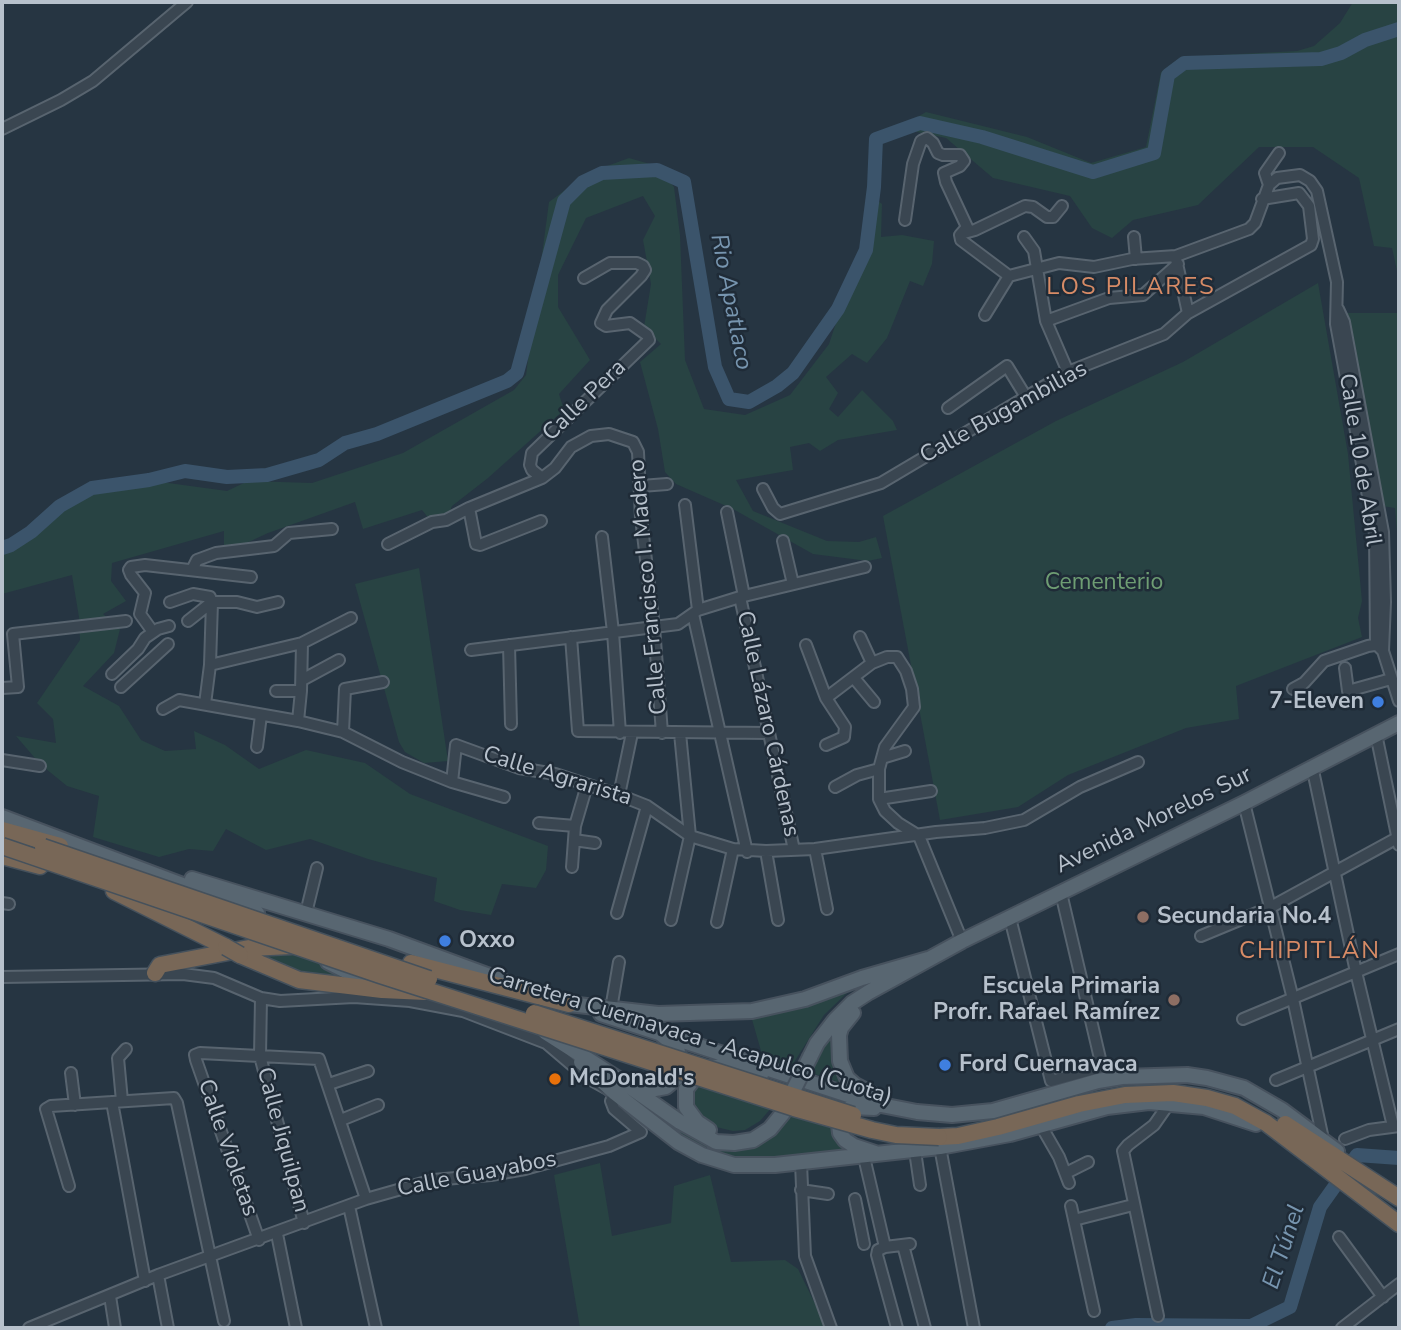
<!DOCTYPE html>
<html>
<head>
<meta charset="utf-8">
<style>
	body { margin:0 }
	#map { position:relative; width:1401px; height:1330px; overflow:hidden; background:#263542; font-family:"Nunito Sans",sans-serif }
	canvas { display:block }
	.frame { position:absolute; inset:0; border:4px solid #b7c1cc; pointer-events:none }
</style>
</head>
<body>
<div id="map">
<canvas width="1401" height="1330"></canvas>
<div class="frame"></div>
</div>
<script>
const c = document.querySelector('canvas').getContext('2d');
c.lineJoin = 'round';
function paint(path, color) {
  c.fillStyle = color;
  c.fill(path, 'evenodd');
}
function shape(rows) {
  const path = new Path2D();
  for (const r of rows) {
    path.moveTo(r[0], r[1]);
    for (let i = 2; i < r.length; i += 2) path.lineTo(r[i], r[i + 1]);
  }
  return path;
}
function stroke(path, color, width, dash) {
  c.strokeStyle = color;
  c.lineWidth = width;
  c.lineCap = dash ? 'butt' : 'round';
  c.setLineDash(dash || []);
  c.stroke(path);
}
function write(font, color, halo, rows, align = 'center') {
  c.font = font + ' "Nunito Sans",sans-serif';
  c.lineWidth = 5;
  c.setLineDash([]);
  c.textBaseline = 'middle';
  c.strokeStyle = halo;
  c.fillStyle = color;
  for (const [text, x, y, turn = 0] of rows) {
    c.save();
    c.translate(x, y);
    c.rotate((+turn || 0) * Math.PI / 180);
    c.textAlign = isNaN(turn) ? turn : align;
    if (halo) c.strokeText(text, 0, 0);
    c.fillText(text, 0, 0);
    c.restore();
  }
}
const green = shape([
	[1353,2,1399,2,1399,280,1392,248,1374,246,1359,178,1313,147,1259,147,1198,205,1133,220,1112,238,1092,228,1070,196,993,178,946,138,898,128,926,112,1027,137,1091,163,1146,147,1161,72,1181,57,1297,51,1314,46,1340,23],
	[629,158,657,166,674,187,680,235,685,360,704,409,745,415,790,395,829,344,877,200,882,204,881,237,902,235,934,241,932,264,923,286,910,281,887,338,867,363,852,354,826,377,838,393,829,409,838,417,862,390,893,421,897,430,838,440,820,451,809,443,790,447,793,470,736,480,753,511,827,541,859,542,876,537,882,558,868,561,813,554,733,509,676,484,665,472,658,429,640,362,661,344,644,327,651,284,643,240,655,216,643,196,586,218,558,275,558,307,590,360,559,394,564,410,488,478,452,506,450,511,430,520,422,510,363,529,355,502,268,533,240,546,224,547,224,531,112,563,111,581,126,601,103,614,120,629,114,653,83,686,119,706,141,740,165,751,196,749,194,731,225,745,259,769,306,750,365,763,410,794,548,846,546,870,536,888,502,884,491,915,460,910,434,901,437,878,368,859,310,839,266,850,226,829,213,851,189,849,159,857,93,837,99,796,67,786,40,764,16,736,56,743,53,719,37,703,80,640,79,617,72,575,2,594,2,554,69,501,139,479,227,491,248,481,312,483,403,453,514,390,526,375,549,202,588,173],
	[1318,283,1348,454,1362,601,1358,618,1362,637,1236,686,1239,719,1186,728,1068,775,1018,807,940,820,883,516,1056,421,1183,362],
	[1346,313,1399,313,1399,557,1395,508,1382,506,1366,428],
	[419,568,448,761,424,763,405,752,399,742,355,584],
	[304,950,350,978,300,974,247,954],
	[851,989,824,1015,791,1067,763,1058,751,1016],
	[838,1022,850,1086,809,1072,826,1038],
	[702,1080,772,1107,760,1121,745,1130,733,1131,716,1127,707,1123,694,1108,692,1098,696,1088],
	[642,1100,735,1147,790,1111,826,1121,840,1143,850,1151,765,1158,746,1158,716,1153,683,1136,639,1103],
	[600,1163,612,1236,671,1223,674,1186,710,1175,731,1262,785,1260,798,1269,827,1328,580,1328,554,1175]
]);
const river = shape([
	[2,548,11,545,31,532,60,506,92,488,149,480,185,471,227,477,267,475,319,460,345,443,377,434,507,381,517,373,564,201,583,182,602,173,657,170,684,182,715,367,729,399,749,402,777,386,793,373,838,309,866,250,874,187,876,139,920,123,982,137,1093,172,1154,153,1168,75,1184,63,1321,59,1341,53,1365,40,1399,29],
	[1112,1328,1136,1325,1251,1326,1290,1307,1320,1207,1357,1155,1399,1158]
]);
const minor = shape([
	[2,129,61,100,93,81,187,2],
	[1269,185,1265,173,1279,153],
	[905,220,913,164,921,141,927,138,933,143,938,153,943,155,960,155,964,161,960,166,944,173,946,182,967,227,960,235,961,240,1009,276],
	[964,233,975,230,1025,206,1033,207,1047,217,1053,217,1062,206],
	[1024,237,1034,251,1046,321,1068,372],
	[1134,237,1136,259],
	[1176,259,1188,313],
	[1338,309,1344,322,1383,532,1385,602,1383,651],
	[985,315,1009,276,1059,263,1094,267,1132,259,1176,256,1249,229,1255,223,1269,185,1277,178,1300,175,1310,181,1317,191,1337,282,1336,324,1375,534,1376,644,1383,651,1399,701],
	[1046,321,1109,298,1143,295,1178,264],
	[948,408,1007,366,1026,397],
	[542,478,532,470,530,465,532,453,649,340,647,335,630,323,606,326,601,323,607,310,641,276,645,270,643,266,637,263,610,263,584,278],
	[641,486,667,484],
	[763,489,773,508,780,514,881,483,1068,372,1164,334,1188,313,1311,245,1313,239,1309,206,1299,193,1262,199],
	[685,505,698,610],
	[469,508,476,544,480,545,541,521],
	[727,512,744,596],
	[602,537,613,632,620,733],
	[783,541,793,584],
	[388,544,432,522,446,520,469,508,542,478,555,468,571,447,591,436,609,434,633,442,638,452,641,518,654,627,662,733],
	[192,570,197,560,216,553,274,546,289,533,332,529],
	[740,597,794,850],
	[170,602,193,594,210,597,212,602,210,665,205,704],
	[212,602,237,602,257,607,278,602],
	[693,614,747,852],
	[188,621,212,602],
	[153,632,140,614,145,593,131,575,129,570,131,567,145,565,251,577],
	[571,637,578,731,769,733],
	[860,637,872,663],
	[509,645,511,724],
	[806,645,826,698,845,727,844,737,826,745],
	[471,650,678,624,698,610,740,597,865,567],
	[210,665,302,643,351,618],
	[1345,668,1348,691,1391,679],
	[112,674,138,649,145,638,158,629,169,626],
	[854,678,874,702],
	[302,680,339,660],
	[121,687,168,644],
	[2,688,18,687,13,634,126,621],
	[1293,689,1304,683,1324,661,1368,646,1381,644],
	[276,691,301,691],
	[826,698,872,663,887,657,897,657,906,671,912,689,914,707,885,747,879,769,879,799,885,811,898,823,919,836,962,941],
	[163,709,179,700,298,721,343,732,402,762,452,782,504,797],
	[298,721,301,691,302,643],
	[343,732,345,689,383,682],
	[1376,734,1399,845],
	[257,747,261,715],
	[882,758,905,751],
	[2,760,40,766],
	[1312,766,1356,972,1393,1126],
	[452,782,456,745,519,768,555,774,619,795,647,806,690,836,733,849,766,851,815,849,936,832,985,828,1024,820,1080,787,1138,762],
	[835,787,857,775,879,769],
	[619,795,632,733],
	[879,799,931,791],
	[1244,803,1293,999,1323,1139],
	[539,823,575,826],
	[574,840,595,843],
	[815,849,827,909],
	[766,851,778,920],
	[572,867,575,826,587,785],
	[2,903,9,904],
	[306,913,317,868],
	[617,913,647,806],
	[1010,918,1051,1081,1102,1067,1061,893],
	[671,920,690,836,680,733],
	[717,922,733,849],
	[1201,936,1271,907,1399,837],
	[2,977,183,974,214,978,261,998,280,1001,354,997,410,1001,463,1011,546,1043,586,1077,615,1093,611,1101,614,1109,641,1132,609,1146,525,1169,491,1175,433,1180,366,1199,158,1275,29,1328],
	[261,998,260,1056,304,1223],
	[611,1009,619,962],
	[1243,1019,1399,954],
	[71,1073,75,1105],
	[1276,1080,1399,1029],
	[329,1084,368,1071],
	[122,1101,118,1058,126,1049],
	[112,1102,145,1281],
	[341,1120,378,1105],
	[1040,1124,1059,1157,1069,1183],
	[1345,1139,1369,1130,1399,1126],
	[940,1147,974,1328],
	[915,1151,920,1185],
	[864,1157,885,1247],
	[801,1163,805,1256,831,1328],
	[1066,1173,1088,1162],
	[69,1186,46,1109,51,1106,174,1098,177,1103,224,1321],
	[801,1190,828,1194],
	[855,1199,864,1244],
	[349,1206,376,1328],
	[1071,1206,1094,1311],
	[1074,1220,1133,1205],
	[277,1234,296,1328],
	[1339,1237,1383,1297],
	[259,1240,196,1060,195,1055,200,1053,319,1059,366,1199],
	[903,1245,925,1328],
	[158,1275,168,1328],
	[110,1296,115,1328],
	[1158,1316,1123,1151,1128,1145,1154,1125,1170,1102],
	[897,1328,877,1255,878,1250,885,1247,910,1244],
	[1342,1328,1399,1284]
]);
const major = shape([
	[2,817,257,913],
	[192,879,389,939,506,982],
	[328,962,356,976,387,983],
	[561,1001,569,1004,658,1014,752,1011,805,999,862,978,928,959],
	[853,1013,841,1028,839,1035,840,1061,847,1078,855,1085,876,1096],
	[601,1014,876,1104,917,1112,952,1115,993,1111,1098,1081,1122,1077,1187,1075,1207,1078,1244,1088,1282,1110,1337,1151],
	[545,1032,620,1080,680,1122,716,1142,734,1143,753,1140,770,1129,783,1113],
	[810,1057,817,1043,835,1020,852,1003,869,992,962,941,1244,803,1399,723],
	[581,1062,615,1093,678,1142,702,1155,734,1165,775,1165,940,1147,1010,1134,1107,1107,1149,1102,1204,1107,1256,1124],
	[631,1083,655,1089,666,1087,679,1076,681,1068,678,1052,672,1043,661,1034],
	[874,1108,851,1107,841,1117,839,1125,840,1133,845,1140,854,1146,875,1153],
	[709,1130,697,1122,686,1107,686,1089,696,1076,705,1069,723,1066,761,1075]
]);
const highway = shape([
	[2,830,60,846],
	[2,856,40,866],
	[114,891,226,947],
	[240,955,299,980,382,990,426,992],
	[411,963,569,1004],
	[155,973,160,965,249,948,291,946],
	[1285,1124,1399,1198],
	[939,1137,958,1136,998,1127,1079,1104,1125,1095,1173,1093,1207,1098,1235,1106,1266,1123,1399,1224]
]);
const majorBridge = shape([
	[786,1105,810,1057]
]);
const highwayBridge = shape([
	[2,846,380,975,794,1108,872,1130,896,1135,939,1137],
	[43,847,429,979],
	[226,947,240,955],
	[534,1013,853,1115]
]);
const markers = [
	[1378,702,7,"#3f7fe0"],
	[1143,917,7,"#8d6e63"],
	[445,941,7,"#3f7fe0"],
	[1174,1000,7,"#8d6e63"],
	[945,1065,7,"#3f7fe0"],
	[555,1079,7,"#e8710a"]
];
const streetNames = [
	["Calle Pera",585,401,-44],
	["Calle Bugambilias",1004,413,-29],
	["Calle 10 de Abril",1359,460,81],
	["Calle Francisco I. Madero",649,587,-95],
	["Calle Lázaro Cárdenas",767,724,78],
	["Calle Agrarista",557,777,17],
	["Avenida Morelos Sur",1154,821,-26],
	["Carretera Cuernavaca - Acapulco (Cuota)",690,1037,17],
	["Calle Jiquilpan",282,1140,75],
	["Calle Violetas",227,1148,71],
	["Calle Guayabos",477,1175,-11]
];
const parkNames = [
	["Cementerio",1104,583]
];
const poiNames = [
	["7-Eleven",1364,702,"right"],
	["Secundaria No.4",1157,917],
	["Oxxo",459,941],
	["Escuela Primaria",1160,987,"right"],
	["Profr. Rafael Ramírez",1160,1013,"right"],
	["Ford Cuernavaca",959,1065],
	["McDonald's",569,1079]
];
const neighbourhoodNames = [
	["LOS PILARES",1131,288],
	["CHIPITLÁN",1310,952]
];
const waterNames = [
	["Rio Apatlaco",730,302,79],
	["El Túnel",1285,1247,-72]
];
paint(green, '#284343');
stroke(river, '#3b546b', 14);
stroke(minor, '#58646f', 14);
stroke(major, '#47525e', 18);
stroke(highway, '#45515c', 19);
stroke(minor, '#3a4651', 10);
stroke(major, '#586671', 14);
stroke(highway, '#786757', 16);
stroke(majorBridge, '#47525e', 18, []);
stroke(highwayBridge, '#45515c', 19, []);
stroke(majorBridge, '#586671', 14);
stroke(highwayBridge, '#786757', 16);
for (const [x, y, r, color] of markers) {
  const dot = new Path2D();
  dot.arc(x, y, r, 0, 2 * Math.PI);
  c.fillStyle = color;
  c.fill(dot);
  stroke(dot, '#1f2b37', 2.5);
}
write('23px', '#b7c1cc', '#1f2b37', streetNames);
write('23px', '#6e9d73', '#1f2b37', parkNames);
write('bold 23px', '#b7c1cc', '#1f2b37', poiNames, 'left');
c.letterSpacing = '2px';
write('24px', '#d78b66', '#1f2b37', neighbourhoodNames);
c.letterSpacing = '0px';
write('italic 24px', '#7795af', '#1f2b37', waterNames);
</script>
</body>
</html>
